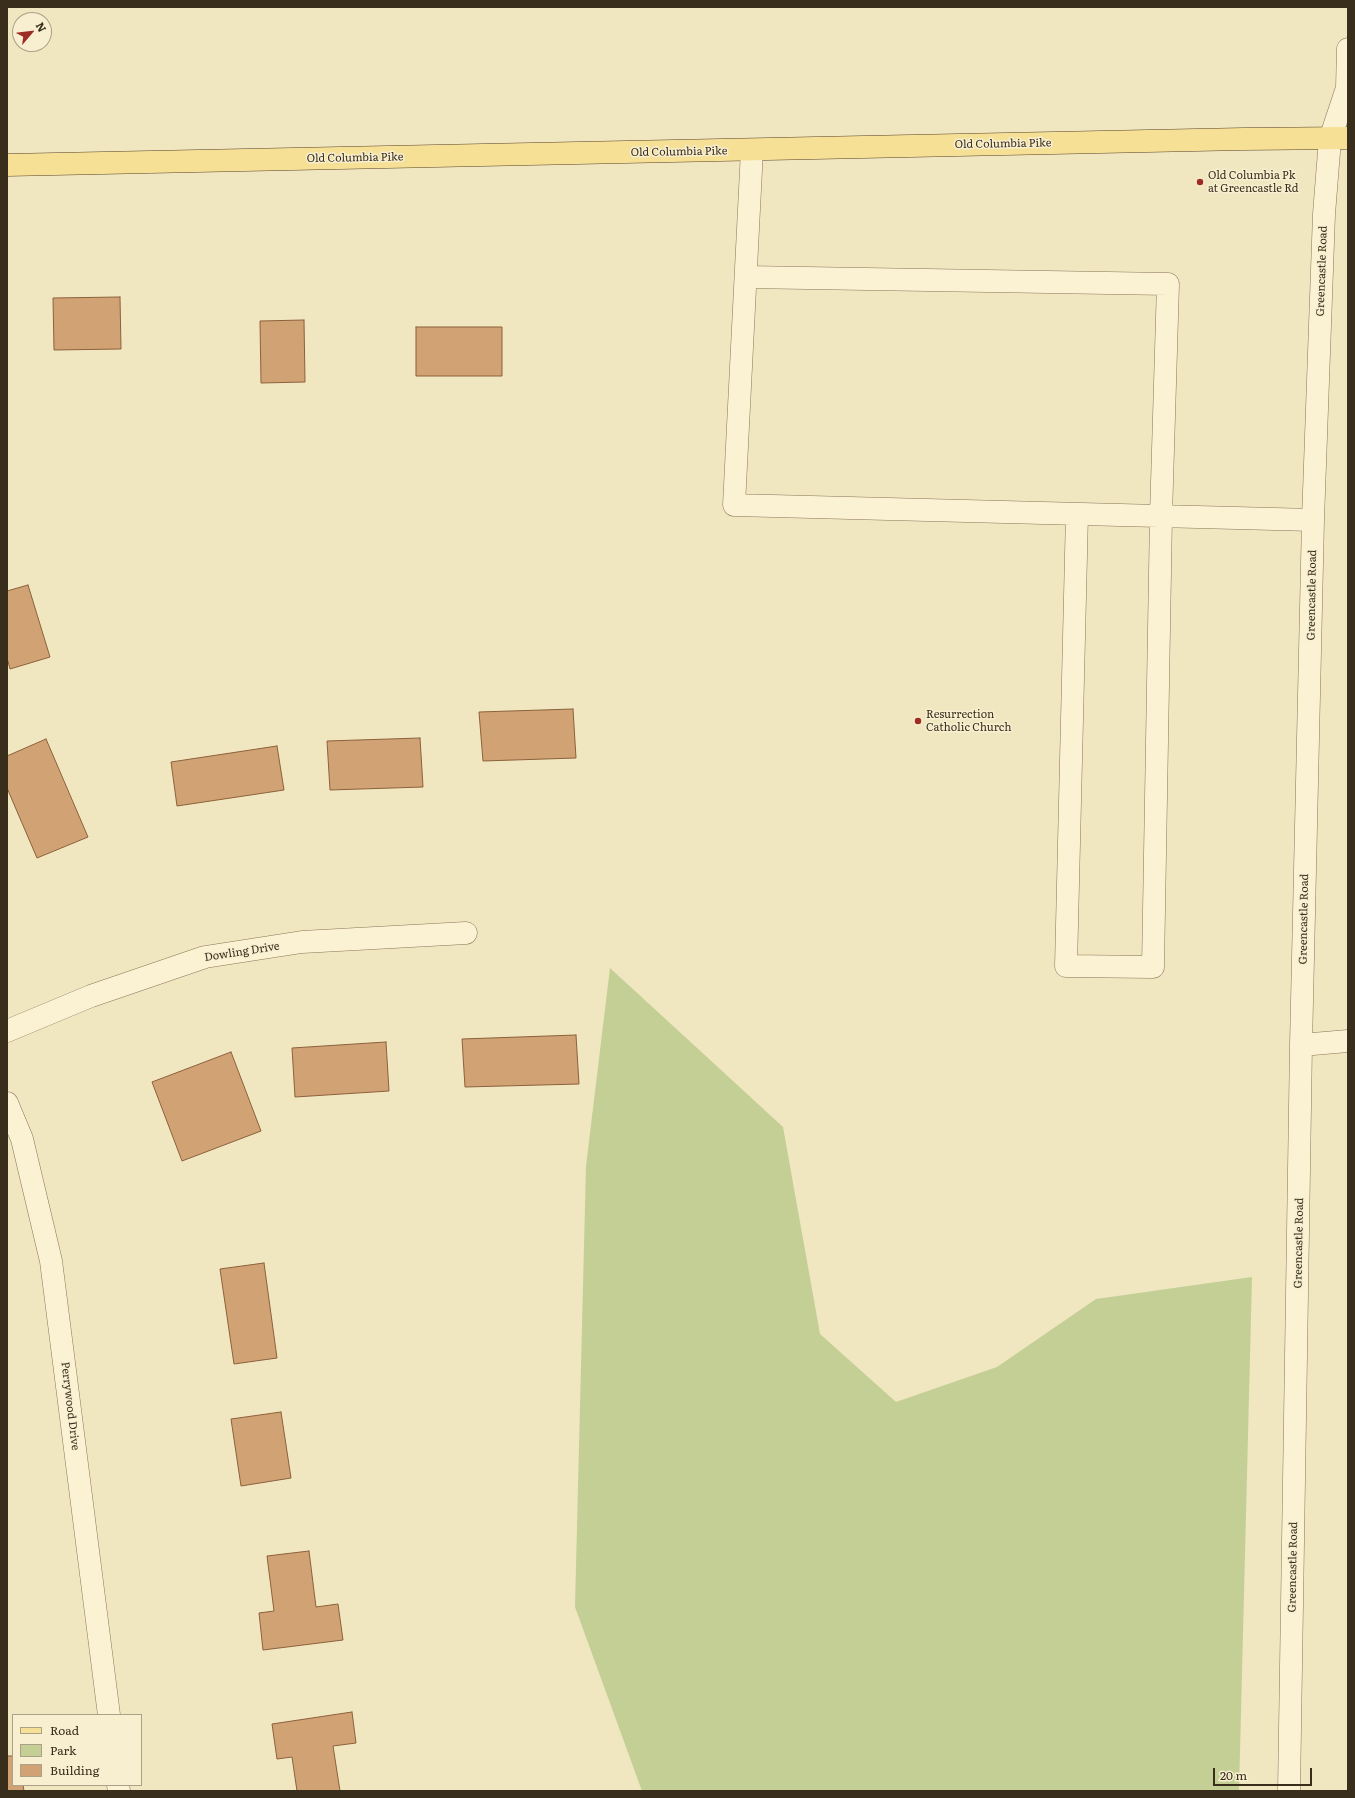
<!DOCTYPE html>
<html>
<head>
<meta charset="utf-8">
<style>
	body { margin:0 }
	#map { position:relative; width:1355px; height:1798px; overflow:hidden; background:#f0e6c0; font-family:Literata,serif }
	canvas { display:block }
	.frame { position:absolute; inset:0; border:8px solid #392d1c; pointer-events:none }
	.legend { position:absolute; left:12px; top:1714px; width:130px; height:72px; box-sizing:border-box; background:#f7efd0; border:1px solid #aba188; margin:0; padding:5px 7px; list-style:none; font-size:12px; color:#392d1c }
	.legend li { display:flex; align-items:center; gap:8px; height:20px }
	.legend b { width:20px; border:1px solid #aba188 }
	.north { position:absolute; left:12px; top:12px; width:40px; height:40px; box-sizing:border-box; background:#f7efd0; border:1px solid #aba188; border-radius:50%; rotate:62deg; font-size:11px; font-weight:700; line-height:16px; text-align:center; color:#392d1c }
	.north::after { content:''; display:block; margin:auto; width:14px; height:18px; background:#9d2c24; clip-path:polygon(50% 0,100% 100%,50% 72%,0 100%) }
	.scale { position:absolute; left:1213px; top:1768px; width:99px; height:18px; box-sizing:border-box; border:2px solid #392d1c; border-top:0; padding-left:5px; font-size:12px; line-height:14px; white-space:nowrap; color:#392d1c; -webkit-text-stroke:3px #f7efd0; paint-order:stroke }
</style>
</head>
<body>
<div id="map">
<canvas width="1355" height="1798"></canvas>
<div class="frame"></div>
<ul class="legend">
<li><b style="height:5px;background:#f6e095"></b>Road</li>
<li><b style="height:11px;background:#c3cf94"></b>Park</li>
<li><b style="height:11px;background:#d1a274"></b>Building</li>
</ul>
<div class="north">N</div>
<div class="scale">20 m</div>
</div>
<script>
const c = document.querySelector('canvas').getContext('2d');
c.lineJoin = 'round';
function paint(path, color) {
  c.fillStyle = color;
  c.fill(path, 'evenodd');
}
function shape(rows) {
  const path = new Path2D();
  for (const r of rows) {
    path.moveTo(r[0], r[1]);
    for (let i = 2; i < r.length; i += 2) path.lineTo(r[i], r[i + 1]);
  }
  return path;
}
function stroke(path, color, width, dash) {
  c.strokeStyle = color;
  c.lineWidth = width;
  c.lineCap = dash ? 'butt' : 'round';
  c.setLineDash(dash || []);
  c.stroke(path);
}
function write(font, color, halo, rows, align = 'center') {
  c.font = font + ' Literata,serif';
  c.lineWidth = 3;
  c.setLineDash([]);
  c.textBaseline = 'middle';
  c.strokeStyle = halo;
  c.fillStyle = color;
  for (const [text, x, y, turn = 0] of rows) {
    c.save();
    c.translate(x, y);
    c.rotate((+turn || 0) * Math.PI / 180);
    c.textAlign = isNaN(turn) ? turn : align;
    if (halo) c.strokeText(text, 0, 0);
    c.fillText(text, 0, 0);
    c.restore();
  }
}
const green = shape([
	[610,968,783,1127,820,1334,896,1402,997,1367,1096,1299,1252,1277,1239,1791,642,1791,575,1607,586,1166]
]);
const building = shape([
	[120,297,121,349,54,350,53,298,120,297],
	[304,320,305,382,261,383,260,321,304,320],
	[416,327,502,327,502,376,416,376,416,327],
	[28,585,50,657,10,669,7,658,7,591,28,585],
	[573,709,576,758,483,761,479,712,573,709],
	[420,738,423,787,330,790,327,741,420,738],
	[46,739,88,837,37,858,7,788,7,756,46,739],
	[277,746,284,790,177,806,171,762,277,746],
	[576,1035,579,1084,465,1087,462,1039,576,1035],
	[386,1042,389,1091,295,1097,292,1048,386,1042],
	[231,1052,261,1131,182,1161,152,1082,231,1052],
	[264,1263,277,1358,234,1364,220,1269,264,1263],
	[281,1412,291,1478,241,1486,231,1419,281,1412],
	[309,1551,316,1607,338,1604,343,1640,263,1650,259,1613,274,1611,267,1556,309,1551],
	[352,1712,356,1743,333,1746,340,1791,297,1791,292,1757,277,1759,272,1724,352,1712],
	[7,1756,13,1756,13,1785,23,1785,24,1791,7,1791,7,1756]
]);
const minor = shape([
	[752,150,734,505,1313,520],
	[746,277,1168,284,1161,516,1153,967,1066,966,1077,514],
	[7,1031,91,996,205,957,302,942,466,933],
	[1301,1045,1348,1041],
	[7,1103,22,1139,51,1261,109,1715],
	[118,1785,119,1791],
	[1289,1791,1301,1045,1313,520,1324,214,1330,139,1347,88,1348,49]
]);
const major = shape([
	[7,165,1243,139,1348,138]
]);
const markers = [
	[1200,182,4,"#9d2c24"],
	[918,721,4,"#9d2c24"]
];
const streetNames = [
	["Old Columbia Pike",1003,144,-1],
	["Old Columbia Pike",679,152,-1],
	["Old Columbia Pike",355,158,-1],
	["Greencastle Road",1322,271,-88],
	["Greencastle Road",1312,595,-89],
	["Greencastle Road",1304,919,-89],
	["Dowling Drive",242,952,-9],
	["Greencastle Road",1299,1243,-89],
	["Perrywood Drive",70,1406,83],
	["Greencastle Road",1293,1567,-89]
];
const poiNames = [
	["Old Columbia Pk",1208,176],
	["at Greencastle Rd",1208,189],
	["Resurrection",926,715],
	["Catholic Church",926,728]
];
paint(green, '#c3cf94');
paint(building, '#d1a274');
stroke(building, '#8b613b', 1);
stroke(minor, '#8a7657', 23);
stroke(major, '#58442c', 23);
stroke(minor, '#fbf2d4', 22);
stroke(major, '#f6e095', 22);
for (const [x, y, r, color] of markers) {
  const dot = new Path2D();
  dot.arc(x, y, r, 0, 2 * Math.PI);
  c.fillStyle = color;
  c.fill(dot);
  stroke(dot, '#f7efd0', 1.5);
}
write('11px', '#392d1c', '#f7efd0', streetNames);
write('11px', '#392d1c', '#f7efd0', poiNames, 'left');
</script>
</body>
</html>
